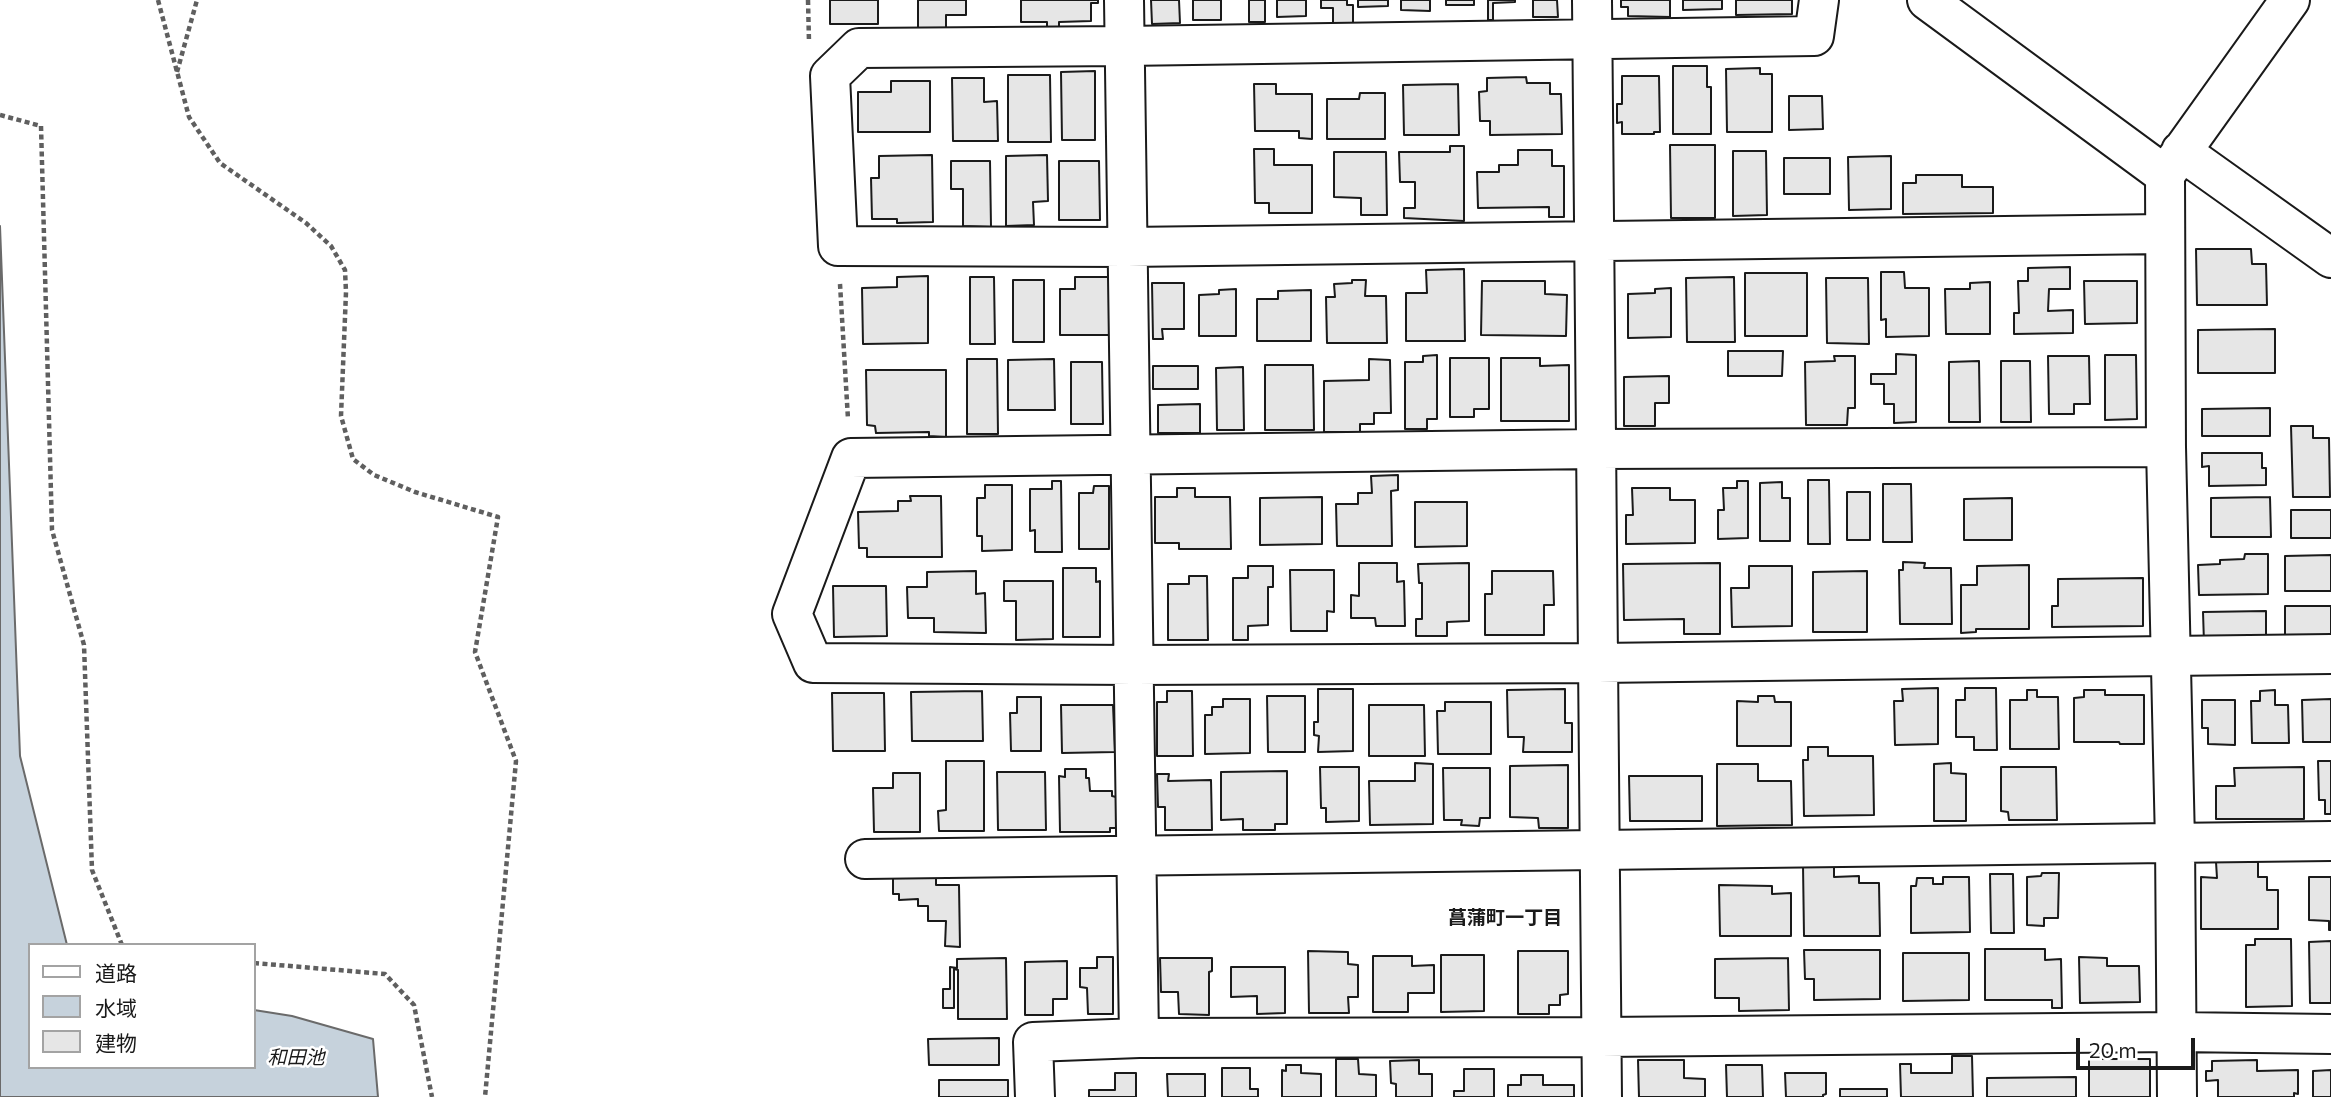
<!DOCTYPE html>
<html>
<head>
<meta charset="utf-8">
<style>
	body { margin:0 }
	#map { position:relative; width:2331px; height:1097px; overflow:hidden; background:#fff; font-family:Commissioner,"Noto Sans JP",sans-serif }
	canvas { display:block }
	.legend { position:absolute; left:28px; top:943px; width:228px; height:126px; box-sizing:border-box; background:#fff; border:2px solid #a3a3a3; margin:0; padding:9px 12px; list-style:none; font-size:21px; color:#1a1a1a }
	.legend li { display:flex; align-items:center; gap:14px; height:35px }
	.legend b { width:35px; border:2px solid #a3a3a3 }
	.scale { position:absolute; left:2076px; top:1038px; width:119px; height:32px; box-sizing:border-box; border:4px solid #1a1a1a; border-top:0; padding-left:9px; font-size:21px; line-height:24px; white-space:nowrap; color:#1a1a1a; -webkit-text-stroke:5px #fff; paint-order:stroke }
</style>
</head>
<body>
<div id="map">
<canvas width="2331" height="1097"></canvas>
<ul class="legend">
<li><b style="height:9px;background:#fff"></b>道路</li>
<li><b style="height:19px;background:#c6d2dc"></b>水域</li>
<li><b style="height:19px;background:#e6e6e6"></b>建物</li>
</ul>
<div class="scale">20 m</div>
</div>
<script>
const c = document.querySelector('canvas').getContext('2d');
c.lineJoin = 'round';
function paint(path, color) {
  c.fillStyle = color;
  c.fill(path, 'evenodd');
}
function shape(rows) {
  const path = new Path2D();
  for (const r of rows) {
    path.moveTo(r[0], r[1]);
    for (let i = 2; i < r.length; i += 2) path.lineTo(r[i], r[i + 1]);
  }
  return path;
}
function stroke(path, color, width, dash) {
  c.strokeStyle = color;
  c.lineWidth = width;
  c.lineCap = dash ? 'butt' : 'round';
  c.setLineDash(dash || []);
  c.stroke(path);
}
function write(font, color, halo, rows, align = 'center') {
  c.font = font + ' Commissioner,"Noto Sans JP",sans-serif';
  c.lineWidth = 5;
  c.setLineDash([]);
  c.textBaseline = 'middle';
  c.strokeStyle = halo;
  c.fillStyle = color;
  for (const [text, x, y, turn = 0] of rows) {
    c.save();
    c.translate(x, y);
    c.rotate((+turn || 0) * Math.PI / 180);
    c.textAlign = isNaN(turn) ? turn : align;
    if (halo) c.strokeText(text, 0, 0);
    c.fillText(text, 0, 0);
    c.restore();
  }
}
const water = shape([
	[0,226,20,756,67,945,30,945,30,1067,254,1067,254,1010,292,1016,373,1039,378,1097,0,1097,0,226]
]);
const building = shape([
	[830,0,878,0,878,24,830,24,830,0],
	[918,0,966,0,966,15,946,15,946,28,918,29,918,0],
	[1021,0,1098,0,1098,3,1091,3,1091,21,1059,22,1059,29,1047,32,1047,22,1021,22,1021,0],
	[1151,0,1179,0,1180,23,1152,24,1151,0],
	[1193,0,1221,0,1221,20,1193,20,1193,0],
	[1249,0,1265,0,1265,22,1249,22,1249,0],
	[1277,0,1306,0,1306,16,1277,17,1277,0],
	[1321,0,1347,0,1347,5,1353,5,1353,24,1333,24,1333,8,1321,8,1321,0],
	[1358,0,1388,0,1388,6,1358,7,1358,0],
	[1401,0,1430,0,1430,11,1401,10,1401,0],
	[1446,0,1474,0,1474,5,1446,5,1446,0],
	[1488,0,1515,0,1515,2,1493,3,1493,20,1488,20,1488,0],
	[1533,0,1557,0,1558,17,1533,17,1533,0],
	[1621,0,1670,0,1670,17,1628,16,1628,7,1621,7,1621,0],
	[1683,0,1722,0,1722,9,1683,10,1683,0],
	[1736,0,1792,0,1792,14,1736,15,1736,0],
	[1673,66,1707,66,1707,87,1711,87,1711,134,1673,134,1673,66],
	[1760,68,1760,74,1772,74,1772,132,1727,132,1726,69,1760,68],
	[1095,71,1095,140,1062,140,1061,72,1095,71],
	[1008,75,1050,75,1051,142,1008,142,1008,75],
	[1622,76,1659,76,1660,132,1654,132,1654,134,1622,134,1622,122,1617,123,1617,104,1622,104,1622,76],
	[1526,77,1527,83,1550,83,1550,94,1561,94,1562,134,1490,135,1490,121,1480,121,1479,92,1487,91,1487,78,1526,77],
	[952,78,984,78,984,102,997,101,998,141,953,141,952,78],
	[891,81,930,81,930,132,858,132,858,92,891,92,891,81],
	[1254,84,1276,84,1276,94,1312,94,1312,139,1299,138,1299,131,1255,131,1254,84],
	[1458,84,1459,135,1404,135,1403,85,1458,84],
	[1360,93,1385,93,1385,139,1327,139,1327,99,1359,99,1360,93],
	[1789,96,1822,96,1823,129,1789,130,1789,96],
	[1670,145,1715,145,1715,218,1671,218,1670,145],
	[1450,146,1464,146,1464,221,1404,218,1404,208,1415,208,1415,182,1400,182,1399,152,1450,152,1450,146],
	[1254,149,1274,149,1274,165,1312,165,1312,213,1269,213,1269,203,1255,203,1254,149],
	[1518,150,1552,150,1552,166,1564,166,1564,217,1549,217,1549,207,1478,208,1477,172,1499,172,1499,165,1518,165,1518,150],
	[1733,151,1766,151,1767,215,1733,216,1733,151],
	[1334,152,1386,152,1387,215,1361,215,1361,198,1334,197,1334,152],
	[932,155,933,222,897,223,897,219,872,219,871,178,879,178,879,156,932,155],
	[1047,155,1048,201,1033,202,1034,225,1006,226,1006,156,1047,155],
	[1891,156,1891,209,1849,210,1848,157,1891,156],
	[1784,158,1830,158,1830,194,1784,194,1784,158],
	[951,161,990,161,991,227,963,226,963,189,951,189,951,161],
	[1059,161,1099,161,1100,220,1059,220,1059,161],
	[1916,175,1962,175,1962,187,1993,187,1993,213,1903,214,1903,183,1916,183,1916,175],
	[2196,249,2251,249,2252,264,2266,264,2267,305,2197,305,2196,249],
	[2070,267,2070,289,2049,289,2048,311,2073,310,2073,333,2014,334,2014,313,2019,313,2018,281,2028,281,2028,268,2070,267],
	[1464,269,1465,341,1406,341,1406,293,1427,293,1426,270,1464,269],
	[1881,272,1904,272,1905,288,1929,288,1929,336,1886,337,1886,319,1881,320,1881,272],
	[1745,273,1807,273,1807,336,1745,336,1745,273],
	[928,276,928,343,863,344,862,288,897,287,897,277,928,276],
	[970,277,994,277,995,344,970,344,970,277],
	[1075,277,1109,277,1109,335,1060,335,1060,289,1075,289,1075,277],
	[1734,277,1735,342,1687,342,1686,278,1734,277],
	[1826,278,1868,278,1869,344,1827,343,1826,278],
	[1013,280,1044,280,1044,342,1013,342,1013,280],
	[1352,280,1366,280,1365,296,1386,296,1387,343,1327,343,1326,297,1335,297,1334,284,1352,283,1352,280],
	[1482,281,1545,281,1545,294,1567,295,1566,336,1481,335,1482,281],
	[2084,281,2137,281,2137,323,2085,324,2084,281],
	[1990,282,1990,334,1946,334,1945,289,1970,289,1970,283,1990,282],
	[1152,283,1184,283,1184,329,1162,329,1163,339,1153,339,1152,283],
	[1671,288,1671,337,1628,338,1628,294,1655,293,1655,289,1671,288],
	[1236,289,1236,336,1199,336,1199,295,1219,294,1219,290,1236,289],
	[1311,290,1311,341,1257,341,1257,299,1278,299,1278,291,1311,290],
	[2275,329,2275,373,2198,373,2198,330,2275,329],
	[1728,351,1783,351,1782,376,1728,376,1728,351],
	[1896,354,1916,355,1916,422,1894,423,1894,404,1884,404,1884,384,1871,384,1871,374,1896,374,1896,354],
	[1437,355,1437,419,1427,419,1427,429,1405,429,1405,362,1423,362,1423,356,1437,355],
	[2105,355,2136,355,2137,419,2105,420,2105,355],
	[1834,356,1855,356,1855,408,1848,408,1847,425,1806,425,1805,362,1835,361,1834,356],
	[2048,356,2089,356,2090,404,2074,404,2074,414,2049,414,2048,356],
	[1450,358,1489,358,1489,409,1474,409,1474,417,1450,417,1450,358],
	[1501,358,1540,358,1540,366,1569,365,1569,421,1501,421,1501,358],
	[967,359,997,359,998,434,967,434,967,359],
	[1054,359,1055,410,1008,410,1008,360,1054,359],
	[1369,359,1390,360,1391,413,1374,413,1374,424,1360,424,1360,432,1324,432,1324,381,1369,380,1369,359],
	[1979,361,1980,422,1949,422,1949,362,1979,361],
	[2001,361,2030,361,2031,422,2001,422,2001,361],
	[1071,362,1102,362,1103,424,1071,424,1071,362],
	[1265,365,1313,365,1314,430,1265,430,1265,365],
	[1153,366,1198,366,1198,389,1153,389,1153,366],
	[1243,367,1244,430,1217,430,1216,368,1243,367],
	[866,370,946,370,946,437,929,436,929,432,876,433,875,426,867,425,866,370],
	[1669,376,1669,403,1655,403,1655,426,1624,426,1624,377,1669,376],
	[1200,404,1200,433,1158,433,1158,405,1200,404],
	[2270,408,2270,436,2202,436,2202,409,2270,408],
	[2291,426,2313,426,2313,438,2329,438,2330,497,2293,497,2291,426],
	[2202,453,2262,453,2262,468,2266,468,2266,485,2209,486,2209,466,2202,467,2202,453],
	[1398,475,1398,490,1391,491,1392,546,1337,546,1336,504,1358,504,1358,493,1372,493,1371,476,1398,475],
	[1808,480,1829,480,1830,544,1808,544,1808,480],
	[1052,481,1061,481,1062,552,1035,552,1035,530,1030,531,1030,489,1052,489,1052,481],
	[1737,481,1748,481,1748,538,1718,539,1718,510,1724,510,1723,488,1737,488,1737,481],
	[1782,482,1782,498,1790,498,1790,541,1760,541,1760,483,1782,482],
	[1883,484,1911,484,1912,542,1883,542,1883,484],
	[985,485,1012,485,1012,550,982,551,982,536,977,536,977,498,985,498,985,485],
	[1094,486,1109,486,1109,549,1079,549,1079,493,1093,493,1094,486],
	[1177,488,1195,488,1195,497,1230,497,1231,549,1179,549,1179,543,1155,543,1155,497,1177,497,1177,488],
	[1632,488,1670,488,1670,500,1695,500,1695,543,1626,544,1626,515,1633,515,1632,488],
	[1847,492,1870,492,1870,540,1847,540,1847,492],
	[910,496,941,496,942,557,867,557,867,548,859,548,858,512,898,511,898,501,911,501,910,496],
	[1322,497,1322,544,1260,545,1260,498,1322,497],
	[2270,497,2271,537,2211,537,2211,498,2270,497],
	[2012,498,2012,540,1964,540,1964,499,2012,498],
	[1415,502,1467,502,1467,546,1415,547,1415,502],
	[2291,510,2331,510,2331,538,2291,538,2291,510],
	[2245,554,2268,554,2268,594,2199,595,2198,565,2220,564,2220,560,2244,559,2245,554],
	[2331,555,2331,591,2285,591,2285,556,2331,555],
	[1903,562,1925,563,1924,568,1951,568,1952,624,1900,624,1899,570,1903,570,1903,562],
	[1359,563,1397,563,1397,582,1404,581,1405,626,1376,626,1375,618,1351,618,1351,595,1359,596,1359,563],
	[1469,563,1469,621,1447,622,1447,636,1416,636,1416,619,1422,619,1422,583,1419,583,1418,564,1469,563],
	[1720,563,1720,634,1684,634,1684,619,1624,620,1623,564,1720,563],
	[2029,565,2029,629,1976,629,1976,632,1961,633,1961,585,1977,585,1977,566,2029,565],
	[1248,566,1273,566,1273,587,1268,587,1268,625,1248,626,1248,640,1233,640,1233,578,1248,578,1248,566],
	[1749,566,1792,566,1792,626,1732,627,1731,588,1749,588,1749,566],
	[1063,568,1096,568,1096,582,1100,581,1100,637,1063,637,1063,568],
	[1290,570,1334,570,1334,612,1327,611,1327,631,1291,631,1290,570],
	[976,571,976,594,985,593,986,633,934,632,934,618,908,618,907,587,927,587,927,572,976,571],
	[1492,571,1553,571,1554,605,1544,605,1544,635,1485,635,1485,594,1492,594,1492,571],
	[1867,571,1867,632,1813,632,1813,572,1867,571],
	[1189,576,1207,576,1208,640,1168,640,1168,584,1189,584,1189,576],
	[2143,578,2143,626,2052,627,2052,606,2058,606,2058,579,2143,578],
	[1004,581,1053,581,1053,639,1016,640,1016,601,1004,601,1004,581],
	[833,586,886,586,887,636,834,637,833,586],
	[2285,606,2331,606,2331,636,2285,636,2285,606],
	[2266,611,2266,642,2204,643,2203,612,2266,611],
	[1938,688,1938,744,1895,745,1894,701,1903,701,1902,689,1938,688],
	[1965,688,1996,688,1997,750,1974,750,1974,737,1956,737,1956,700,1965,700,1965,688],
	[1318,689,1353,689,1353,751,1318,752,1319,736,1314,735,1314,722,1318,722,1318,689],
	[1565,689,1565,723,1572,723,1572,752,1523,752,1524,737,1508,737,1507,690,1565,689],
	[2027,690,2037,690,2037,697,2058,697,2059,749,2010,749,2010,700,2027,700,2027,690],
	[2084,690,2105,690,2105,695,2144,695,2144,744,2120,744,2119,742,2074,742,2074,698,2084,697,2084,690],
	[2275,690,2275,705,2288,705,2289,743,2252,743,2251,701,2260,701,2260,691,2275,690],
	[982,691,983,741,912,741,911,692,982,691],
	[1167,691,1192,691,1193,756,1157,756,1157,702,1167,702,1167,691],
	[832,693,884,693,885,751,833,751,832,693],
	[1267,696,1305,696,1305,752,1268,752,1267,696],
	[1758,696,1774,696,1775,702,1791,702,1791,746,1737,746,1737,701,1758,702,1758,696],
	[1017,697,1041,697,1041,751,1011,751,1010,713,1017,713,1017,697],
	[1223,699,1250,699,1250,753,1205,754,1205,715,1212,715,1212,707,1223,707,1223,699],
	[2331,699,2331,742,2303,742,2302,700,2331,699],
	[2202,700,2235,700,2235,745,2208,744,2208,728,2202,728,2202,700],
	[1445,702,1491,702,1491,754,1438,754,1437,711,1445,711,1445,702],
	[1061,705,1113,705,1115,752,1062,753,1061,705],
	[1369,705,1424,705,1425,756,1369,756,1369,705],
	[1808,747,1828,747,1828,756,1873,756,1874,815,1804,816,1803,760,1808,760,1808,747],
	[946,761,984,761,984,831,939,831,938,811,946,810,946,761],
	[2318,761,2331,761,2331,814,2325,814,2325,800,2319,800,2318,761],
	[1415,763,1433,764,1433,824,1370,825,1369,781,1415,781,1415,763],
	[1951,763,1951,773,1966,774,1966,821,1934,821,1934,764,1951,763],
	[1717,764,1758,764,1758,781,1791,781,1792,825,1717,826,1717,764],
	[1568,765,1568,828,1539,828,1538,818,1510,817,1510,766,1568,765],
	[1320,767,1359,767,1359,821,1326,822,1326,808,1321,808,1320,767],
	[2001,767,2056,767,2057,820,2009,820,2008,812,2001,811,2001,767],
	[2304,767,2304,819,2216,819,2216,786,2235,786,2234,768,2304,767],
	[1443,768,1490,768,1490,818,1480,818,1479,826,1461,825,1462,820,1444,820,1443,768],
	[1065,769,1086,769,1086,778,1089,778,1090,791,1112,791,1112,796,1116,797,1117,828,1110,828,1110,832,1060,832,1059,776,1065,777,1065,769],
	[1287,771,1287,824,1275,824,1275,830,1243,830,1243,819,1221,820,1221,772,1287,771],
	[997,772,1045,772,1046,830,998,830,997,772],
	[893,773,920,773,920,832,874,832,873,788,893,788,893,773],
	[1157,774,1169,774,1168,781,1211,780,1212,830,1165,830,1165,807,1158,807,1157,774],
	[1629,776,1702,776,1702,821,1630,821,1629,776],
	[2216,862,2258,862,2258,877,2267,877,2267,890,2278,890,2278,929,2201,929,2201,877,2217,878,2216,862],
	[1803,865,1834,865,1834,877,1859,876,1859,883,1879,883,1880,936,1804,936,1803,865],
	[2042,873,2059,873,2058,918,2044,918,2044,926,2027,925,2027,877,2041,876,2042,873],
	[1990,874,2013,874,2014,933,1991,933,1990,874],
	[1943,877,1969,877,1970,932,1911,933,1911,886,1916,886,1917,878,1933,878,1933,884,1943,884,1943,877],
	[2309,877,2331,877,2331,930,2329,930,2329,921,2309,920,2309,877],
	[893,878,936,878,936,885,959,885,960,947,945,946,946,921,928,921,928,906,918,906,918,899,899,900,899,894,893,894,893,878],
	[1719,885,1772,886,1772,894,1791,893,1791,936,1720,936,1719,885],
	[2255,939,2291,939,2292,1006,2246,1007,2246,945,2255,945,2255,939],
	[2331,941,2331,1003,2310,1003,2309,942,2331,941],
	[1985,949,2045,949,2045,960,2061,959,2062,1008,2052,1008,2052,1000,1985,1000,1985,949],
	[1804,950,1880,950,1880,999,1814,1000,1814,979,1805,979,1804,950],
	[1308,951,1348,952,1348,964,1358,965,1358,997,1348,997,1349,1013,1309,1013,1308,951],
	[1518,951,1568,951,1568,994,1560,995,1560,1005,1549,1005,1549,1014,1518,1014,1518,951],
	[1903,953,1969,953,1969,1000,1903,1001,1903,953],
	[1441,955,1484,955,1484,1011,1441,1012,1441,955],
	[1373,956,1412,956,1412,966,1434,965,1434,993,1408,993,1408,1012,1373,1012,1373,956],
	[1097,957,1113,957,1113,1014,1088,1014,1087,988,1080,987,1080,968,1097,968,1097,957],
	[2079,957,2107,958,2107,966,2139,966,2140,1002,2080,1003,2079,957],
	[1006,958,1007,1019,958,1019,958,970,954,969,954,1008,943,1008,943,989,950,989,950,967,957,968,957,959,1006,958],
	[1160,958,1212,958,1212,971,1209,972,1209,1015,1179,1014,1178,992,1161,992,1160,958],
	[1788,958,1789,1010,1739,1011,1739,998,1715,998,1715,959,1788,958],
	[1067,961,1067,999,1053,999,1053,1015,1025,1015,1025,962,1067,961],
	[1231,967,1285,967,1285,1013,1257,1014,1257,996,1231,997,1231,967],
	[999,1038,999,1065,929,1065,928,1039,999,1038],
	[1952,1056,1972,1056,1973,1097,1901,1097,1900,1064,1911,1064,1911,1073,1952,1073,1952,1056],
	[1336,1059,1358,1059,1359,1074,1376,1075,1376,1097,1336,1097,1336,1059],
	[2089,1059,2150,1059,2150,1097,2089,1097,2089,1059],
	[1419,1060,1419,1074,1432,1074,1432,1097,1396,1097,1396,1084,1391,1083,1390,1061,1419,1060],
	[1638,1060,1684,1060,1684,1078,1705,1079,1705,1097,1639,1097,1638,1060],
	[2257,1060,2257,1071,2298,1070,2298,1094,2294,1093,2294,1097,2218,1097,2218,1080,2206,1081,2206,1071,2212,1071,2212,1061,2257,1060],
	[1286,1065,1301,1065,1301,1073,1321,1074,1321,1097,1282,1097,1282,1070,1286,1071,1286,1065],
	[1726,1065,1762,1065,1763,1097,1727,1097,1726,1065],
	[1222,1068,1250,1068,1250,1089,1258,1089,1258,1097,1222,1097,1222,1068],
	[1464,1069,1494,1069,1494,1097,1454,1097,1454,1091,1464,1091,1464,1069],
	[2331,1070,2331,1097,2313,1097,2313,1071,2331,1070],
	[1115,1073,1136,1073,1136,1097,1089,1097,1089,1090,1115,1090,1115,1073],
	[1785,1073,1826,1073,1826,1094,1823,1095,1823,1097,1786,1097,1785,1073],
	[1167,1074,1205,1074,1205,1097,1168,1097,1167,1074],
	[1521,1075,1543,1075,1543,1085,1574,1085,1574,1097,1508,1097,1508,1085,1521,1085,1521,1075],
	[2076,1077,2076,1097,1987,1097,1987,1078,2076,1077],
	[939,1080,1008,1080,1008,1097,939,1097,939,1080],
	[1840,1089,1887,1089,1887,1097,1840,1097,1840,1089]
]);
const path = shape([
	[158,0,189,117,220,163,306,223,331,246,345,270,346,292,341,416,353,459,374,475,415,492,498,517,475,652,516,761,485,1097],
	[808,0,809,42],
	[177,72,197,0],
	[0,115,41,126,52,530,84,645,92,870,122,945],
	[840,284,848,419],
	[254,963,385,974,414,1005,432,1097]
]);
const minor = shape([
	[1124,0,1139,1038],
	[1592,0,1602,1097],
	[1819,0,1814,36,1124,46,859,48,830,76,838,246,1127,247,2164,234],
	[1927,0,2165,175],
	[2181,151,2331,258],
	[2166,447,1596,449,851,458,792,614,813,663,1134,665,1598,663,2331,654],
	[865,859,2331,841],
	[1035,1097,1033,1042,1139,1038,1601,1037,2177,1032,2331,1034],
	[2177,1097,2175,842,2166,447,2165,175,2290,0]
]);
const neighbourhoodNames = [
	["菖蒲町一丁目",1505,918]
];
const waterNames = [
	["和田池",296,1058]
];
paint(water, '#c6d2dc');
stroke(water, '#6a6a6a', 2);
paint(building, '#e6e6e6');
stroke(building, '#1a1a1a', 2);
stroke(minor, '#1a1a1a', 42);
stroke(path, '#5f5f5f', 4.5, [5, 3.5]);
stroke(minor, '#fff', 38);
write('bold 19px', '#1a1a1a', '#fff', neighbourhoodNames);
write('italic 19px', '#1a1a1a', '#fff', waterNames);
</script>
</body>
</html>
